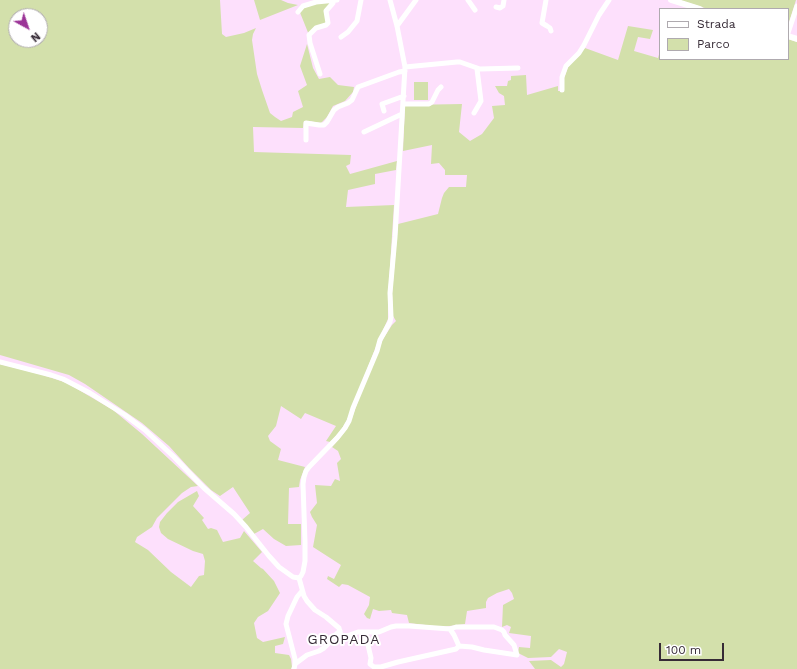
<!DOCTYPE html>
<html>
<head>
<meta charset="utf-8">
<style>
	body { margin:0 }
	#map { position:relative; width:797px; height:669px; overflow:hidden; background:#fde0fc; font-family:"Work Sans",sans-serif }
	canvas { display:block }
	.legend { position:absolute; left:659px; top:8px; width:130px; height:52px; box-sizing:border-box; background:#fff; border:1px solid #afaaaf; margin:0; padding:5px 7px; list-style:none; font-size:12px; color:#362b36 }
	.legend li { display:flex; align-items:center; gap:8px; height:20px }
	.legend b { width:20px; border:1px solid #afaaaf }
	.north { position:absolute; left:8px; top:8px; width:40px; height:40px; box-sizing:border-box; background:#fff; border:1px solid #afaaaf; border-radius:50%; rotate:140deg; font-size:11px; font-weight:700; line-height:16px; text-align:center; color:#362b36 }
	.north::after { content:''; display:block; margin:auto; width:14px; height:18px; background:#9b3497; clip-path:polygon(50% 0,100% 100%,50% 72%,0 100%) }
	.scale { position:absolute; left:659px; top:643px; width:65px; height:18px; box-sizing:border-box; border:2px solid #362b36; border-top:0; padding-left:5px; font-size:12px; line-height:14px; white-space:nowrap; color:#362b36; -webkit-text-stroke:3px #fff; paint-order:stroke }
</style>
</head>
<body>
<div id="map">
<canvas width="797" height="669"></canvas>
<ul class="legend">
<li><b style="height:5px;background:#fff"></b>Strada</li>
<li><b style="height:11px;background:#d3e0ab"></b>Parco</li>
</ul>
<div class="north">N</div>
<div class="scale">100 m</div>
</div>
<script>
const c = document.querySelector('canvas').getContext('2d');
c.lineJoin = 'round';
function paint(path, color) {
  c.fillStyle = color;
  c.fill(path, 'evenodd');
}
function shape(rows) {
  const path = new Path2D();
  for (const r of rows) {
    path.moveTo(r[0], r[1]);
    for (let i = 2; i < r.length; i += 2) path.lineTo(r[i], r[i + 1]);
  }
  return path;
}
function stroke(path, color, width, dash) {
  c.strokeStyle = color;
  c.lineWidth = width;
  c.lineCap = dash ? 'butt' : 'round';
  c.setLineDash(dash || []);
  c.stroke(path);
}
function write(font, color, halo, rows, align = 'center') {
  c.font = font + ' "Work Sans",sans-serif';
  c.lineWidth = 4;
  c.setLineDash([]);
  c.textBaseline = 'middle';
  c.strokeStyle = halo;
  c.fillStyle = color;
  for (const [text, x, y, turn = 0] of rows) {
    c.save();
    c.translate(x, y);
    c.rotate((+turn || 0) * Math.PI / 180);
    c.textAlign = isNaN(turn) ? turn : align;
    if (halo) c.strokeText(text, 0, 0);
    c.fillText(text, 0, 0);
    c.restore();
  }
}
const green = shape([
	[0,0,220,0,222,34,226,37,244,33,256,28,253,34,252,40,257,74,262,90,270,113,275,117,281,121,292,117,293,112,303,107,298,91,307,85,300,66,307,44,313,68,319,79,330,77,338,85,354,87,353,92,345,101,333,106,327,117,321,123,308,121,304,121,303,128,253,127,254,152,351,155,350,164,346,166,350,174,397,161,396,170,375,174,375,184,348,190,346,207,394,205,388,298,388,319,379,339,347,420,340,432,330,442,326,441,336,426,305,413,301,419,281,406,276,426,268,436,270,441,281,449,278,460,305,467,300,480,299,487,289,488,288,524,301,524,301,545,286,546,274,539,263,529,254,534,242,520,250,513,233,487,220,496,211,490,189,468,169,446,142,423,85,384,69,375,0,355],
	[16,16,40,16,40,40,16,40],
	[254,0,281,0,288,3,298,5,260,20],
	[679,0,796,0,788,26,788,9,708,9],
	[333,1,328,8,328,23,309,35,299,10,303,6],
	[628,26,653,30,650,39,638,37,634,51,658,58,660,51,660,59,788,59,788,39,797,42,797,669,535,669,529,661,551,660,561,667,564,664,567,652,559,649,551,657,528,658,518,653,519,647,530,648,531,636,509,633,511,627,507,625,502,627,503,605,514,599,512,593,509,589,497,593,488,598,486,602,486,608,467,611,465,624,442,627,409,623,407,615,392,613,391,610,379,611,373,609,370,619,367,618,364,614,369,605,370,597,348,585,342,584,339,587,327,579,328,576,334,579,341,565,313,547,317,525,312,517,310,512,317,503,315,485,331,486,335,479,340,481,337,463,341,459,338,451,332,447,340,438,347,429,352,418,358,401,383,339,392,325,396,321,393,316,392,294,398,224,438,214,442,198,444,193,449,187,466,187,467,175,445,175,445,170,439,163,431,164,432,145,403,151,405,106,407,105,462,104,459,132,470,141,482,134,494,118,492,106,505,105,504,96,499,93,495,86,507,86,508,81,511,80,511,76,526,75,527,95,558,86,558,91,564,91,562,84,568,67,585,48,618,60],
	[414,82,428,82,428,100,414,100],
	[0,364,43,375,67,383,113,410,142,434,198,486,191,487,182,493,157,518,152,527,137,537,135,542,148,550,171,572,191,587,199,576,204,575,205,561,203,554,193,551,168,539,161,533,159,527,160,522,167,513,178,502,197,491,199,496,193,506,204,518,202,520,208,529,211,528,217,530,223,542,240,538,244,531,262,552,253,561,261,568,263,569,274,581,280,593,268,611,258,617,254,623,257,638,263,642,285,637,283,644,275,646,275,653,289,655,291,659,292,667,291,669,0,669]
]);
const minor = shape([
	[468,0,475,10],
	[546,0,542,23,547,26,550,28,551,31],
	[496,7,500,8,503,6,504,0],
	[298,12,303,6,316,2,337,0],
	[397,26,416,0],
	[788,33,797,6],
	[341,37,348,32,357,21,361,0],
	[405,67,457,62,460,62,480,69,518,68],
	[320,74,310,43,309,35,316,28,326,25,328,23,326,11,333,3,333,1],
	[562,90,562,77,566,66,579,53,584,45,599,15,609,0],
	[403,104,429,104,432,102,438,90,441,87],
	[384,111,382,104,404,96],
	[474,113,481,101,477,69],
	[364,132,402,114],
	[306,140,306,123,319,125,324,125,327,122,334,110,338,107,348,103,352,100,358,87,399,72,405,71],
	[0,362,51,375,63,379,90,393,125,415,145,430,174,457,204,488,234,514,246,527,269,556,279,567,293,577,299,578],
	[299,578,301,576,303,572,305,561,305,542,303,484,304,477,306,471,309,467,337,438,345,428,349,421,353,408,377,351,380,340,390,322,391,317,390,293,395,237,405,67,397,26,390,0],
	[299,578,304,596,307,601,315,610,326,617,339,628,341,636,344,637,358,632,379,632,391,627,396,626,409,626,450,629,456,627,494,627,502,630,504,632,505,635,514,645,517,655,484,650,472,647,459,646,456,649,398,662,381,667,374,667,370,664,371,658,365,632],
	[450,629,454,635,459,646],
	[295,664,307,655,319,651,324,648,329,643,332,638,340,631],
	[294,669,295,664,295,659,286,624,288,616,297,597,302,591]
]);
const major = shape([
	[671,0,700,9],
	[788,36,797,39]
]);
const quarterNames = [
	["GROPADA",344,640]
];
paint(green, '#d3e0ab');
stroke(minor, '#fff', 5);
stroke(major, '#fff', 6);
c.letterSpacing = '1px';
write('14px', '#362b36', '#fff', quarterNames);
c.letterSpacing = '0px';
</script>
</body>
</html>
